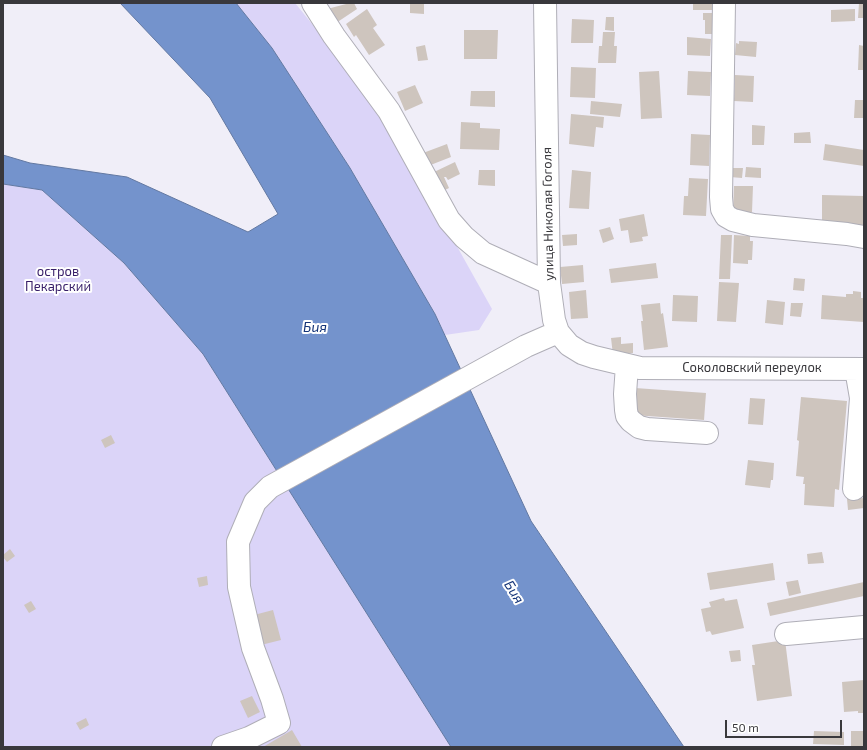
<!DOCTYPE html>
<html>
<head>
<meta charset="utf-8">
<style>
	body { margin:0 }
	#map { position:relative; width:867px; height:750px; overflow:hidden; background:#f0eef8; font-family:"Exo 2",sans-serif }
	canvas { display:block }
	.frame { position:absolute; inset:0; border:4px solid #39383c; pointer-events:none }
	.scale { position:absolute; left:725px; top:720px; width:117px; height:18px; box-sizing:border-box; border:2px solid #39383c; border-top:0; padding-left:5px; font-size:12px; line-height:14px; white-space:nowrap; color:#39383c; -webkit-text-stroke:3px #fff; paint-order:stroke }
</style>
</head>
<body>
<div id="map">
<canvas width="867" height="750"></canvas>
<div class="frame"></div>
<div class="scale">50 m</div>
</div>
<script>
const c = document.querySelector('canvas').getContext('2d');
c.lineJoin = 'round';
function paint(path, color) {
  c.fillStyle = color;
  c.fill(path, 'evenodd');
}
function shape(rows) {
  const path = new Path2D();
  for (const r of rows) {
    path.moveTo(r[0], r[1]);
    for (let i = 2; i < r.length; i += 2) path.lineTo(r[i], r[i + 1]);
  }
  return path;
}
function stroke(path, color, width, dash) {
  c.strokeStyle = color;
  c.lineWidth = width;
  c.lineCap = dash ? 'butt' : 'round';
  c.setLineDash(dash || []);
  c.stroke(path);
}
function write(font, color, halo, rows, align = 'center') {
  c.font = font + ' "Exo 2",sans-serif';
  c.lineWidth = 4;
  c.setLineDash([]);
  c.textBaseline = 'middle';
  c.strokeStyle = halo;
  c.fillStyle = color;
  for (const [text, x, y, turn = 0] of rows) {
    c.save();
    c.translate(x, y);
    c.rotate((+turn || 0) * Math.PI / 180);
    c.textAlign = isNaN(turn) ? turn : align;
    if (halo) c.strokeText(text, 0, 0);
    c.fillText(text, 0, 0);
    c.restore();
  }
}
const green = shape([
	[236,3,295,3,378,105,492,309,479,330,445,335,435,314,350,168,272,48],
	[3,184,42,190,124,263,203,354,451,747,3,747]
]);
const water = shape([
	[120,3,236,3,272,48,350,168,435,314,531,521,684,747,451,747,203,354,124,263,42,190,3,184,3,155,30,163,127,177,248,232,278,214,210,98,120,3]
]);
const building = shape([
	[350,3,354,3,357,9,339,21,334,20,327,9],
	[410,3,424,3,424,14,410,13],
	[693,3,712,3,712,10,693,10],
	[859,3,864,3,864,18,858,18],
	[367,9,377,25,373,28,385,45,369,55,356,35,354,37,346,24],
	[855,9,855,21,831,22,831,10],
	[703,13,717,13,716,34,705,34,705,20,703,20],
	[606,17,614,17,614,31,605,30],
	[572,19,594,20,593,43,571,43],
	[464,30,498,30,497,59,464,59],
	[603,32,615,32,614,46,617,46,616,63,598,63,599,46,602,46],
	[687,37,711,39,710,56,687,55],
	[739,41,757,42,756,57,735,55,736,43,739,44],
	[425,45,428,60,418,61,416,47],
	[859,45,864,46,864,70,858,70],
	[571,67,596,68,595,98,570,97],
	[659,71,662,118,641,119,639,72],
	[688,71,711,72,710,96,687,95],
	[735,75,754,76,753,102,734,101],
	[415,85,423,103,405,111,397,92],
	[471,91,495,91,495,107,470,106],
	[855,100,864,100,864,118,854,118],
	[591,101,622,104,620,117,590,114],
	[571,114,604,117,603,128,596,127,594,147,569,144],
	[461,122,480,123,480,128,500,129,499,150,460,149],
	[752,125,765,126,764,145,752,145],
	[810,132,811,143,794,143,794,133],
	[691,134,710,135,709,166,690,165],
	[447,144,451,157,428,166,423,153],
	[825,144,864,150,864,166,823,160],
	[455,162,460,174,448,180,446,177,444,177,449,188,441,192,432,173],
	[746,167,761,168,761,178,745,177],
	[730,168,743,168,742,178,730,177],
	[479,170,495,170,495,186,478,185],
	[572,170,591,172,589,209,569,208],
	[689,178,708,179,706,216,683,215,684,196,688,196],
	[734,186,753,186,752,212,733,212],
	[822,195,864,196,864,225,822,224],
	[644,214,648,236,642,237,643,241,630,243,628,230,621,231,619,219],
	[610,227,614,239,603,243,599,230],
	[577,234,577,245,563,246,562,235],
	[721,235,732,235,730,279,719,279],
	[734,235,750,236,750,241,753,241,752,260,748,260,748,264,733,263],
	[656,263,658,278,611,283,609,269],
	[583,265,584,282,562,284,560,267],
	[794,278,805,279,804,291,793,290],
	[719,282,739,283,736,322,717,321],
	[586,290,588,318,571,319,569,292],
	[853,291,861,292,861,298,864,298,864,322,821,319,822,295,846,297,846,294,853,294],
	[673,295,698,296,697,322,672,321],
	[767,300,785,302,783,325,765,323],
	[660,303,661,314,663,313,668,347,644,350,641,321,643,321,641,305],
	[791,303,803,303,801,317,790,316],
	[621,337,621,344,633,343,633,353,613,355,611,338],
	[635,388,706,393,704,420,633,415],
	[801,397,847,401,839,490,835,489,834,507,804,505,805,484,803,484,804,477,796,476,799,441,797,440],
	[750,398,765,399,763,425,748,424],
	[111,435,115,443,105,448,101,440],
	[748,460,774,463,773,480,771,480,770,488,745,485],
	[864,498,864,508,848,510,847,499],
	[10,549,15,556,7,562,3,557,3,555],
	[822,552,824,563,808,564,807,554],
	[773,563,775,580,710,590,707,573],
	[207,576,208,585,199,587,197,578],
	[798,580,801,593,789,596,786,582],
	[864,582,864,596,770,616,767,603],
	[724,598,725,601,737,599,744,628,712,635,710,631,706,632,701,609,711,607,709,602],
	[31,601,36,609,29,613,24,605],
	[273,610,281,640,261,645,254,615],
	[785,640,792,696,757,701,752,665,755,665,752,645],
	[740,650,741,661,731,662,729,651],
	[864,680,864,713,858,713,858,711,844,712,842,682],
	[252,696,260,712,248,718,240,701],
	[86,718,89,725,80,730,76,723],
	[292,730,302,747,263,747],
	[814,731,844,732,844,745,813,744],
	[851,731,864,731,864,746,851,746]
]);
const minor = shape([
	[313,3,334,36,389,111,449,220,464,237,483,253,549,283],
	[545,3,549,283,554,320,558,332,569,345,582,353,594,357,640,368,864,369],
	[724,3,721,197,722,209,726,216,733,220,753,225,847,234,864,237],
	[627,365,625,394,626,410,627,416,631,421,639,427,647,429,707,433],
	[854,489,861,398,856,369],
	[786,634,864,627],
	[223,747,249,738,279,723,272,699,253,648,239,587,238,542,255,502,270,487,526,346,558,332]
]);
const streetNames = [
	["улица Николая Гоголя",548,214,-91],
	["Соколовский переулок",752,368]
];
const parkNames = [
	["остров",58,272],
	["Пекарский",58,287]
];
const waterNames = [
	["Бия",315,327],
	["Бия",514,592,58]
];
paint(green, '#dbd4f8');
paint(water, '#7493cc');
stroke(water, '#6278a1', 1);
paint(building, '#cec5be');
stroke(minor, '#afaeb7', 24);
stroke(minor, '#fff', 22);
write('13px', '#39383c', '#fff', streetNames);
write('13px', '#371e68', '#fff', parkNames);
write('italic 14px', '#153579', '#fff', waterNames);
</script>
</body>
</html>
